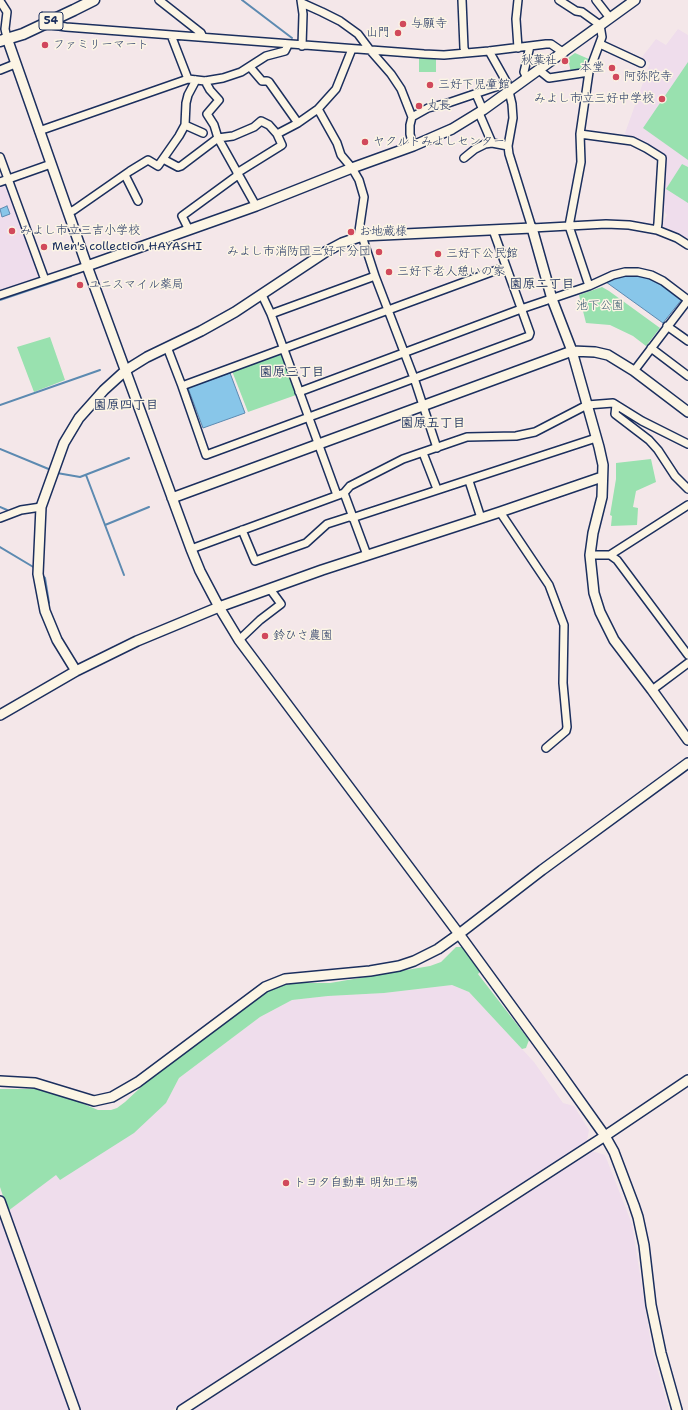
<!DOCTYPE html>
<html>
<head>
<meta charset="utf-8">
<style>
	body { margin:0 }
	canvas { display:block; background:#f4e7e9 }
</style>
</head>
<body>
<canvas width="688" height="1410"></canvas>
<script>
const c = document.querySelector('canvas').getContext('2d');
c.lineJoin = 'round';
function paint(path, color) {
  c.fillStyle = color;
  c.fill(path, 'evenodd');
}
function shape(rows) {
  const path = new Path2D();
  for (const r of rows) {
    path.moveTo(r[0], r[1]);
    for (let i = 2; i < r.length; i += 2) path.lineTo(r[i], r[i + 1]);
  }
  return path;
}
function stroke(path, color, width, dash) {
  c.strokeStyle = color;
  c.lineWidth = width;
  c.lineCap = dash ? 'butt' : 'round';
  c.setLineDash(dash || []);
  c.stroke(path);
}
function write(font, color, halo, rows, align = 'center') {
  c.font = font + ' "Shantell Sans","Klee One",sans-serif';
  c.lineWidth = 3;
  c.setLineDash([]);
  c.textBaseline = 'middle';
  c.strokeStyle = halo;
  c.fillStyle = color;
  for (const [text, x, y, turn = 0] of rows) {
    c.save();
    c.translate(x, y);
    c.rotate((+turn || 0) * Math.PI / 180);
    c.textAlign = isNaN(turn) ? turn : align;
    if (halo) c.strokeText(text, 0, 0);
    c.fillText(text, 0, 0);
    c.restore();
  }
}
const built = shape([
	[678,29,688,35,688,238,661,226,667,215,660,206,665,156,633,139,624,136,650,63,642,57,656,39,666,45],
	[5,184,8,185,40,276,0,290,0,185],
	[452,985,469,992,522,1049,534,1062,563,1103,574,1106,589,1130,587,1141,172,1410,80,1410,8,1211,56,1174,60,1180,166,1103,179,1078,260,1017,292,1000,328,996,384,993],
	[592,1151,605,1155,632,1224,652,1350,669,1410,193,1410],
	[0,1212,26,1286,70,1410,0,1410]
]);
const green = shape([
	[575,53,591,60,585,71,571,73,568,58],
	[419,58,436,59,436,72,419,72],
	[688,62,688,160,643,128],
	[682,164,688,167,688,203,666,189],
	[602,287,609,291,660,328,646,346,633,336,610,325,586,323,579,295],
	[50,337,65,380,34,392,17,347],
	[281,353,296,395,248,412,232,371],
	[651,459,656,482,636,491,633,507,638,508,637,525,611,526,612,516,610,515,616,479,616,463],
	[456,947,463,947,480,972,478,974,529,1040,526,1048,522,1049,469,992,452,985,384,993,328,996,292,1000,260,1017,179,1078,166,1103,134,1133,60,1180,56,1175,8,1211,0,1187,0,1089,42,1089,55,1092,98,1110,111,1110,117,1108,125,1102,154,1075,269,990,279,986,296,983,330,983,430,966,441,962]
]);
const water = shape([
	[7,206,10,214,2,217,0,209,7,206],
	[637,275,649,277,660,283,682,299,663,323,606,282,622,276,637,275],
	[230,373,245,413,203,428,188,388,230,373]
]);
const stream = shape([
	[242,0,292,38],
	[0,300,71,276],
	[0,405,100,370],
	[0,449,51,470],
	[57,473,80,477,129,458],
	[86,475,124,575],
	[0,507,7,510],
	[105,525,149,507],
	[0,547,35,568],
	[42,575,45,578,49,603]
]);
const street = shape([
	[159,0,201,33,203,37],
	[301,0,303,14,302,46],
	[462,0,464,48,466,53],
	[559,0,576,11,582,12,600,25,602,37,589,72,580,134,581,162,569,226,589,286],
	[596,0,610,18],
	[0,1,7,12,5,29,7,38],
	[302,3,322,12,340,21,358,34,370,50,391,74,401,89,412,117,428,108,448,103,507,83],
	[45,24,66,27,424,54,444,55,489,51,546,44,551,44,564,53],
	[171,35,188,79],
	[600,44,641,63],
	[518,48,516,19,518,0],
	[489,51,507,83,512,104,513,118,508,146,509,154,532,228,606,224,629,225,657,230,677,238,688,245],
	[250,67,262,81,267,81,269,82,298,123],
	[0,70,15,64],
	[539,70,549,78,589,72],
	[527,78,524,72,530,46],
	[205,81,210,90,219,100,207,114,214,125,218,138,256,206],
	[476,94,483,110],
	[318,109,337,143,341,155,352,168,359,180,364,197,358,238],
	[479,113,492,143],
	[412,117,410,125,410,134,413,146],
	[185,125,203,133],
	[39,131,188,79,205,81,223,78,241,72,266,56,285,51,288,45],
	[580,134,632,141,646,148,662,158,658,223,657,230],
	[0,157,45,280],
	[464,158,475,149,485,144,492,143,508,146],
	[163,159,178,167,181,166,218,138,233,136,254,127,261,121,269,125,277,134],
	[237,173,282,145,277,134,298,123,318,109,336,89,352,49],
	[125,175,138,201],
	[0,182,51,164],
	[69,212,74,210,130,171,148,160,158,166,179,136,185,125,186,103,188,95,196,80],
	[189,230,182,216,238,175],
	[362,236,375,276,414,378,437,448],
	[0,295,87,266],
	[262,295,271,314,337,495],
	[271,314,375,276],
	[667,326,688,341],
	[167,347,182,386,505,267],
	[651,348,688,376],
	[634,371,688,300],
	[182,386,206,455,529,336,530,333,493,230],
	[299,392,521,309,589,286,613,275,625,272,638,272,651,275,663,281,688,300],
	[616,405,615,414,649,440,658,450,675,476,688,489],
	[423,453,437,489],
	[469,481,481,518],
	[344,493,367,555],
	[688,505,610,555,617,560,688,655],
	[500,512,549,585,564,625,563,683,567,727,566,731,546,748],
	[0,518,21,510,41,507],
	[352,518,596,438],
	[242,530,255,561,306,543,327,524,352,516],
	[191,549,344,493,350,486,403,459,467,437,516,436,535,432,587,405,613,403,642,421,688,444],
	[590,555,610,555],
	[239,640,260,620,281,604,270,589],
	[652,690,688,663]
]);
const secondary = shape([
	[7,38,87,266,191,549,200,571,219,607,239,640,459,934,558,1070,605,1136,614,1152,634,1205,638,1217,644,1245,651,1305,661,1353,677,1410],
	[87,266,256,206,352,168,413,146,452,129,483,110,635,0],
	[172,498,572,351,595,352,608,355,634,371,688,412],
	[76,671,57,640,45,611,38,574,41,507,64,443,79,418,104,390,126,370,147,357,201,331,235,312,327,251,342,243,362,236,532,228,552,299,572,351,599,447,603,465,602,497,593,533,590,555,594,593,600,612,614,640,652,690,688,740],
	[0,715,76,671,137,641,219,607,322,570,500,512,602,477],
	[0,1081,35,1083,94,1101,112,1097,138,1082,265,987,285,979,370,971,399,966,414,961,438,949,459,934,542,870,688,763],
	[0,1201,75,1410],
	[182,1410,605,1136,688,1080]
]);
const primary = shape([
	[0,41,23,34,74,10,94,0]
]);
const markers = [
	[403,24,4,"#d1495b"],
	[398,33,4,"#d1495b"],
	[45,45,4,"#d1495b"],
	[565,61,4,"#d1495b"],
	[612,68,4,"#d1495b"],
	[616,77,4,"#d1495b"],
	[430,85,4,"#d1495b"],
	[662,99,4,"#d1495b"],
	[419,106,4,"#d1495b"],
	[365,142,4,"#d1495b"],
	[12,231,4,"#d1495b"],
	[351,232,4,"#d1495b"],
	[44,247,4,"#d1495b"],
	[379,252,4,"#d1495b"],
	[438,254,4,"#d1495b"],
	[389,272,4,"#d1495b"],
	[80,285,4,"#d1495b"],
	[265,636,4,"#d1495b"],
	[286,1183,4,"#d1495b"]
];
const shields = [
	[51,21,24]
];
const shieldNames = [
	["54",51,21]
];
const poiNames = [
	["与願寺",411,24],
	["山門",390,33,"right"],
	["ファミリーマート",53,45],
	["秋葉社",557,61,"right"],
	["本堂",604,68,"right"],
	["阿弥陀寺",624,77],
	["三好下児童館",438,85],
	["みよし市立三好中学校",654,99,"right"],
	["丸長",427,106],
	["ヤクルトみよしセンター",373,142],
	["みよし市立三吉小学校",20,231],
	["お地蔵様",359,232],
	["Men's collection HAYASHI",52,247],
	["みよし市消防団三好下分団",371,252,"right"],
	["三好下公民館",446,254],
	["三好下老人憩いの家",397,272],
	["ユニスマイル薬局",88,285],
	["鈴ひさ農園",273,636],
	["トヨタ自動車 明知工場",294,1183]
];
const parkNames = [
	["池下公園",600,306]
];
const neighbourhoodNames = [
	["園原二丁目",542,285],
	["園原三丁目",292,373],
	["園原四丁目",126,406],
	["園原五丁目",433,424]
];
paint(built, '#efddec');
paint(green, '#99e1af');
paint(water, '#88c6e9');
stroke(water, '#5c8ab1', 1);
stroke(stream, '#5c8ab1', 2);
stroke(street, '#1b2f5e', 10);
stroke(secondary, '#1b2f5e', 12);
stroke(primary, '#1b2f5e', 13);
stroke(street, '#fcf5e5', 7);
stroke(secondary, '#fcf5e5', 9);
stroke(primary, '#fcf5e5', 10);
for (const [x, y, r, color] of markers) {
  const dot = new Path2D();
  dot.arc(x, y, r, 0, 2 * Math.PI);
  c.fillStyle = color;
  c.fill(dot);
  stroke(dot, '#fcf5e5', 1.5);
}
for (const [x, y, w] of shields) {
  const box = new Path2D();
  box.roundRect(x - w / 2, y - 9, w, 18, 3);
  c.fillStyle = '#fcf5e5';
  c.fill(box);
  stroke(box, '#1b2f5e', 1);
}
write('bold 11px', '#1b2f5e', null, shieldNames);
write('12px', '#1b2f5e', '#fcf5e5', poiNames, 'left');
write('12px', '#3a5c72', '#fcf5e5', parkNames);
write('bold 13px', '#1b2f5e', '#fcf5e5', neighbourhoodNames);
</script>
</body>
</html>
